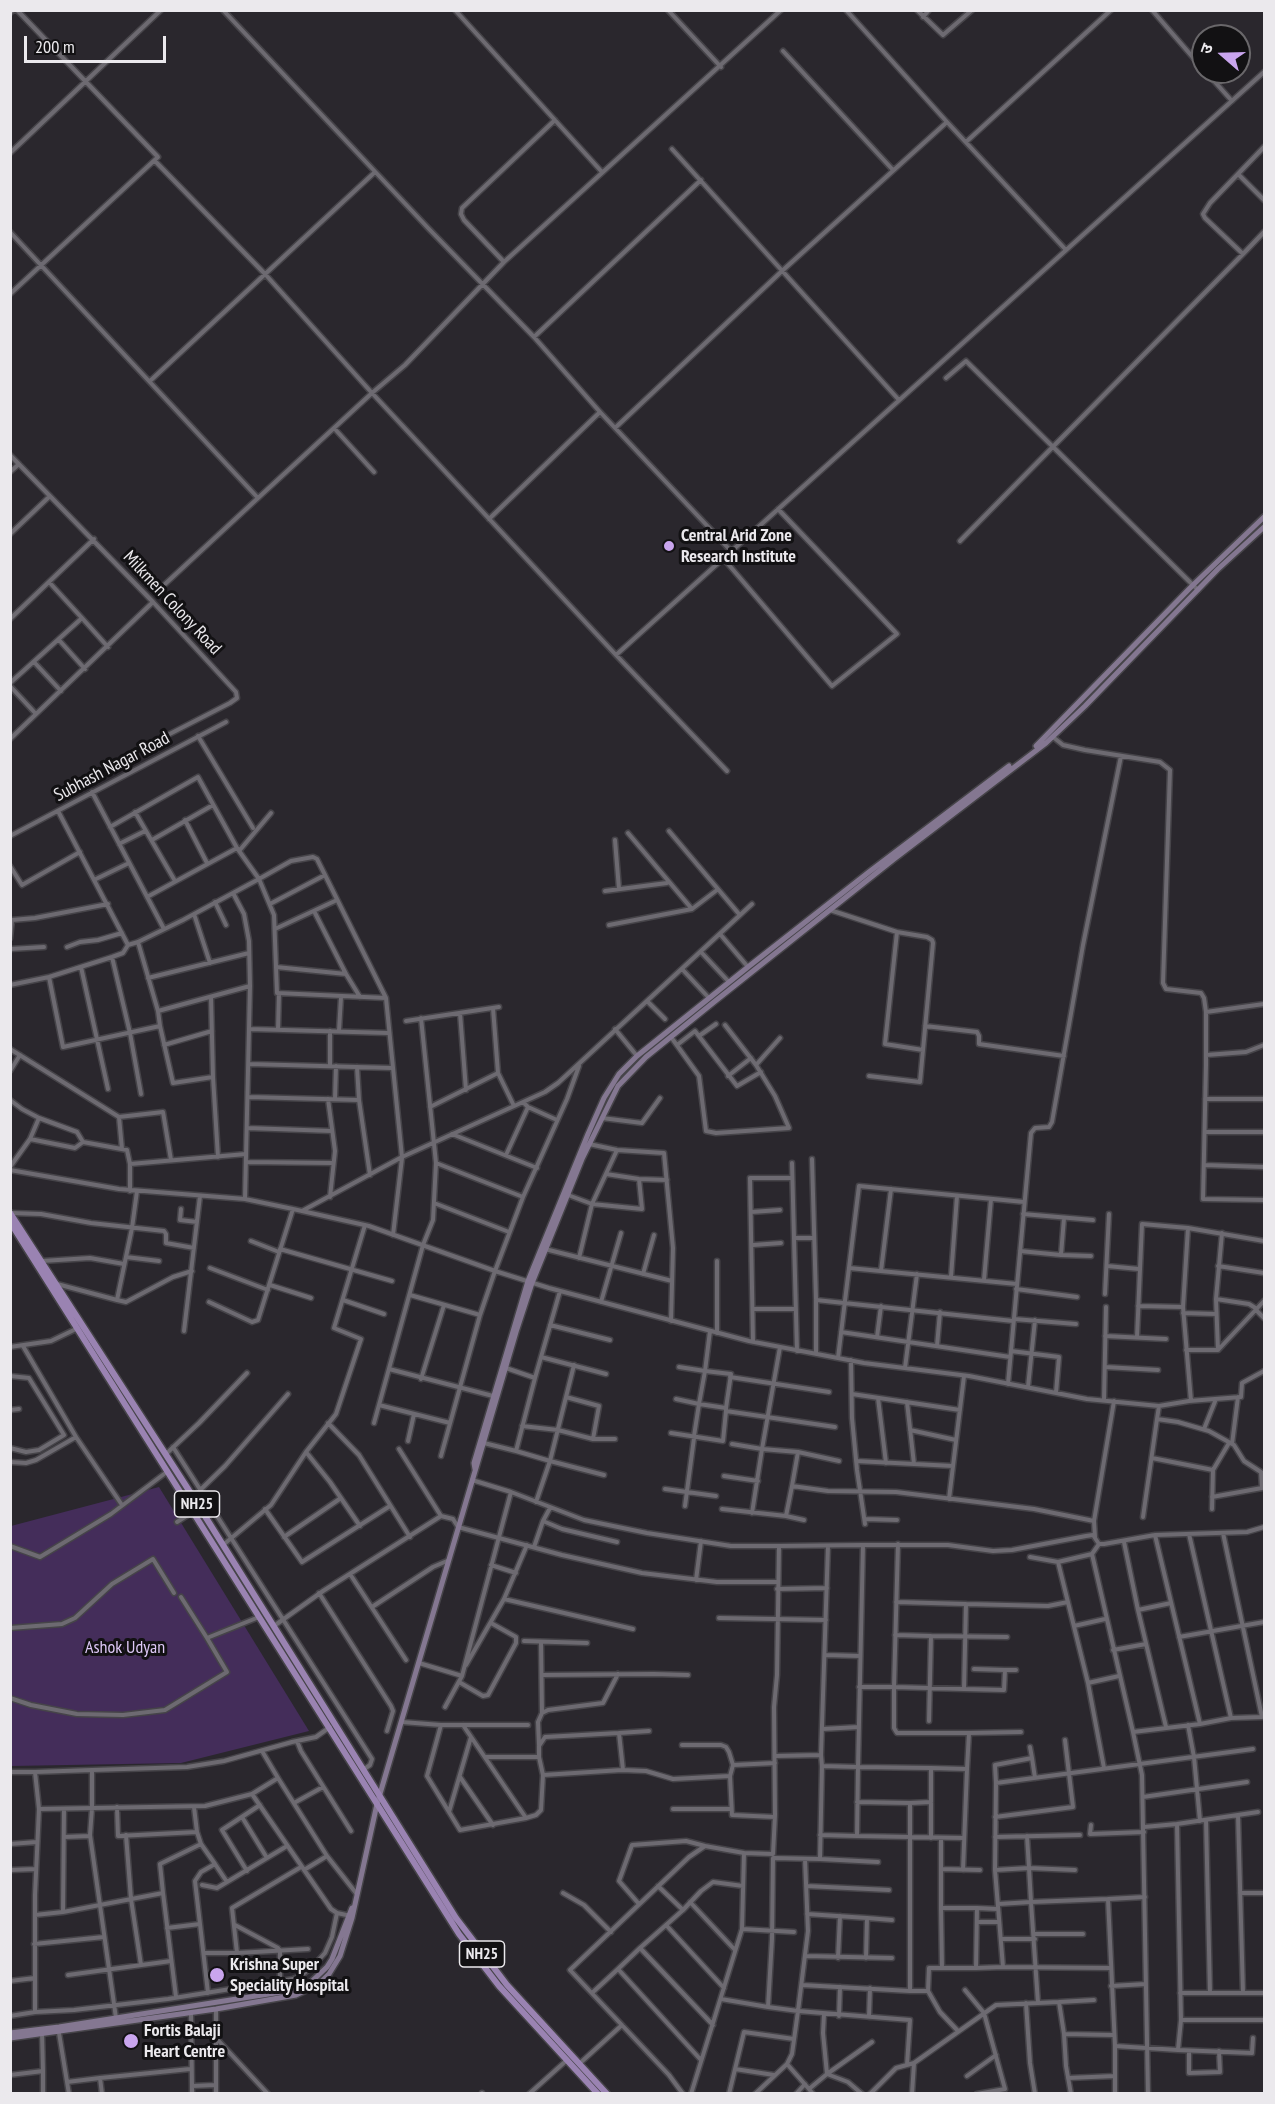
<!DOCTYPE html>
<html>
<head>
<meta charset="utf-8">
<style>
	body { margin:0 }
	#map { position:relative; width:1275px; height:2104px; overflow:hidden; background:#2a272d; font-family:"PT Sans Narrow","Noto Sans Devanagari",sans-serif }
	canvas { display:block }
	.frame { position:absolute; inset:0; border:12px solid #ebe9ed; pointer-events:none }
	.north { position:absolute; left:1191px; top:24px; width:60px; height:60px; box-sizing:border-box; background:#121113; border:2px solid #69676a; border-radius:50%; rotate:290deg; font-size:16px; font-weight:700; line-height:24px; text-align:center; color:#ebe9ed }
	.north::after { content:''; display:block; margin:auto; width:21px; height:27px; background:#c9a5ee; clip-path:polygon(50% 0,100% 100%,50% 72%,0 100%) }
	.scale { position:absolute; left:24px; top:36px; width:142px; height:27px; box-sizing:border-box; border:3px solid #ebe9ed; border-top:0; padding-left:8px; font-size:18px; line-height:21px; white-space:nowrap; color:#ebe9ed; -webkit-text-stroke:4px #121113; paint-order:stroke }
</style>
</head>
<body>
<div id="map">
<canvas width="1275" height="2104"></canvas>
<div class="frame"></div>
<div class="north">उ</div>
<div class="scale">200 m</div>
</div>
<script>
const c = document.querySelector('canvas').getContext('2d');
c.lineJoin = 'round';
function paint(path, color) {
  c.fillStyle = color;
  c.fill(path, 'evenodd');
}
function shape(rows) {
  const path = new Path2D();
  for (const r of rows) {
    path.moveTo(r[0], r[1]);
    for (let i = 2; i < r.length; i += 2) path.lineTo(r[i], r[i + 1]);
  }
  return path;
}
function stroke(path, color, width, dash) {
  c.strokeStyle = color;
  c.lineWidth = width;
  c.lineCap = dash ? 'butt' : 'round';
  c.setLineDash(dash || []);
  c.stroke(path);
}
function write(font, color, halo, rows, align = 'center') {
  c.font = font + ' "PT Sans Narrow",sans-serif';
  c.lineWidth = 6;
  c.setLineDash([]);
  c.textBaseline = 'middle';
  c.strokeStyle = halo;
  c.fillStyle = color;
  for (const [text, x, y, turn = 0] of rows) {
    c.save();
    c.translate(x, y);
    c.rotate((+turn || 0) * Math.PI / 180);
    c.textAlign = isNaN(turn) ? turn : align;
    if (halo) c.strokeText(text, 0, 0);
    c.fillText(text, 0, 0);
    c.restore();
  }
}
const green = shape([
	[159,1487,309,1731,181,1763,11,1766,11,1526]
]);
const street = shape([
	[223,10,429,229,534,337,600,412,731,551],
	[455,10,602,172],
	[668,10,721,67],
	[917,10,943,35,972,10],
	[1152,10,1203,69],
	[10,13,13,10],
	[923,17,929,10],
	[783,51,893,170],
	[1206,72,1232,101],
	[947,122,1066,250],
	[966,142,1111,10],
	[672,149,899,400],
	[10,153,161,10],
	[155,161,265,274,372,393,616,655,727,771],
	[1238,174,1264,200],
	[10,232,258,498,164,585],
	[1243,254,1264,232],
	[504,262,464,220,461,214,462,208,555,120],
	[10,294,158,157,17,10],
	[534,337,701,180],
	[946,378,966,361,1198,590],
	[150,381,375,172],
	[334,428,374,472],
	[615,428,782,271,947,122,846,10],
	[10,455,153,602,236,692,237,698,230,703,156,741],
	[10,472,19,464],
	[258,498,372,393,405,365,504,262,781,10],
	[489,519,600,412],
	[10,534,50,496],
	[960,541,1243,254,1205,218,1203,214,1210,203,1264,147],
	[723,558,832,686,897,634,778,509],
	[82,618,108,647],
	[10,619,94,539],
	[59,640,85,669],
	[616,655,1264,72],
	[34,662,61,691],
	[10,683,82,618,49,582],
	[10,686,36,714],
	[198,736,253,828],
	[1053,737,1063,745,1085,750,1160,762,1170,770,1163,983,1166,989,1201,993,1204,998,1206,1012,1206,1065,1203,1199,1264,1200],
	[10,739,153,602],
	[92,792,164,929],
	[58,811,128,945,138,942,158,1011,250,986,245,1199],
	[135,812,175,881],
	[185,820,207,863],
	[110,827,198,777,237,848,147,897],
	[669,831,739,914],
	[628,833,692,909,717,890],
	[10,836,226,722],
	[152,840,213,805],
	[615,840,619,889],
	[119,844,145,831],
	[239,851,271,813],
	[10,866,22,885,80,852],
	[94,880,129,863],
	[605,891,667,883],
	[233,893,244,914,249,941,250,986],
	[215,902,226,925],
	[270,904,325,875],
	[830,910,897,932,885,1044,923,1050],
	[194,914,210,963],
	[609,925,692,909],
	[275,929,337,900],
	[720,934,748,967],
	[10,938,12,920,35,918,108,904],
	[138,942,183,920,233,893,259,879,291,861,313,857,317,859,325,875,386,998,277,993,274,915,259,879,237,848],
	[67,947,80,942,98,940,122,933],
	[10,949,44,947],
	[701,952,729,982],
	[112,957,130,1033,141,1094],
	[81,967,108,1089],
	[276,967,346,974,314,911],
	[682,969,709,998],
	[346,974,360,997],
	[49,977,63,1047,160,1026,158,1011],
	[148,978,249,953],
	[10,985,49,977,112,957,123,953,128,945],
	[386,998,402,1157,545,1092,558,1083,752,904],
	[647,1001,665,1019],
	[1206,1012,1264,1004],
	[460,1013,466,1090],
	[421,1018,436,1163,433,1220,423,1245,379,1405,450,1423],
	[406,1021,499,1007],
	[160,1026,173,1083,213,1077,211,997],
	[925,1026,977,1032,979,1036,979,1044,1064,1056],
	[249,1029,388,1033],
	[615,1029,637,1056],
	[278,1030,279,993],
	[339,1031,341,997],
	[699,1036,716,1024],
	[671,1037,699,1076,706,1131,716,1133,789,1128,775,1096,756,1065,725,1025],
	[164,1045,212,1031],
	[677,1045,695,1031,737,1086,761,1072],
	[10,1049,119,1117,122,1149],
	[1206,1055,1246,1052,1264,1045],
	[249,1064,392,1068],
	[756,1065,780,1038],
	[330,1066,330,1031],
	[10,1071,20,1055],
	[498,1073,514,1106],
	[728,1076,751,1058],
	[869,1076,920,1082,933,943,932,940,927,937,897,932],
	[213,1077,218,1157],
	[249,1097,359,1100,357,1067],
	[328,1099,335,1151,330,1197],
	[335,1099,336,1066],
	[1205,1099,1264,1099],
	[10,1100,22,1109,39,1118,77,1132,83,1142],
	[359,1100,370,1175],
	[523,1102,528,1107,557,1120],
	[430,1107,498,1073,493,1008],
	[119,1117,163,1112,171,1160],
	[602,1118,642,1123,660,1098],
	[247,1128,332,1131],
	[1205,1132,1264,1132],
	[452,1134,537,1168],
	[30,1139,39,1118],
	[589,1144,617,1150,664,1153,673,1248,671,1321],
	[506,1155,528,1107],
	[812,1159,816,1299],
	[246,1162,333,1163],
	[436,1163,523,1197],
	[792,1163,797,1351],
	[130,1164,130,1191],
	[1204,1165,1264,1167],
	[10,1167,30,1139,75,1148,83,1142,127,1150,130,1164,246,1154],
	[10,1170,119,1189,245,1199,293,1209,369,1226,495,1271,549,1288,749,1341,864,1363,969,1376,1087,1399,1159,1406,1189,1401,1241,1397,1242,1383,1264,1371],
	[606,1174,639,1179,667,1180],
	[137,1191,132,1228,117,1300,126,1302,173,1277,192,1271],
	[568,1195,592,1204,642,1209,639,1179],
	[434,1203,509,1232],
	[181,1209,180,1220,197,1222],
	[302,1211,402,1157],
	[751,1212,780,1210],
	[11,1213,41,1214,91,1223,164,1231,166,1234,166,1243,194,1248],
	[1023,1214,1093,1220],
	[393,1235,402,1158],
	[794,1238,814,1238],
	[251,1241,279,1252],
	[753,1245,781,1243],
	[280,1249,392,1281],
	[545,1249,672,1281],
	[1020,1251,1061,1255,1064,1218],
	[1061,1255,1091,1256],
	[126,1257,159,1261],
	[579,1258,592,1204,617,1150],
	[42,1261,90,1258,124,1264],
	[717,1261,717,1333],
	[1107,1266,1139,1269],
	[1218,1266,1264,1273],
	[210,1268,268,1290],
	[849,1268,1017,1284],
	[881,1271,891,1189],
	[643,1274,654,1235],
	[951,1277,957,1196],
	[984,1280,991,1199],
	[57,1284,117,1300],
	[270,1285,311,1298],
	[1016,1289,1077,1297],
	[1105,1294,1109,1214],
	[410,1295,480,1315],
	[1216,1299,1249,1304,1257,1309],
	[343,1300,384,1314],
	[209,1302,252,1322,258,1320,293,1209],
	[601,1302,621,1233],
	[1138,1306,1183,1307],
	[753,1309,796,1309],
	[1256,1310,1264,1318],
	[1183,1313,1216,1314],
	[1014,1319,1076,1324],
	[550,1325,610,1340],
	[184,1331,200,1196],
	[841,1332,1010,1357],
	[1105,1336,1166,1339],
	[877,1337,881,1306],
	[1137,1337,1142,1224,1188,1228],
	[753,1342,750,1178,792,1178],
	[23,1346,76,1437,122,1505],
	[937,1346,940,1312],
	[10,1347,51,1341,78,1328],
	[780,1347,762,1449,798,1452,839,1461],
	[1186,1350,1218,1350,1264,1301],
	[1218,1350,1216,1299,1222,1233],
	[1011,1351,1059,1357,1056,1393],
	[816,1354,816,1300,1013,1321],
	[541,1357,606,1374],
	[838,1358,859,1186,1024,1202],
	[851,1360,852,1418,857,1470,865,1524],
	[679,1367,705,1371,710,1331],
	[1105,1367,1158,1370],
	[506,1368,535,1378,560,1291],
	[905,1368,917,1274],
	[389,1369,493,1396],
	[10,1376,29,1378,64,1435,39,1450,26,1452,10,1448],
	[730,1377,829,1392],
	[535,1378,516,1451,550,1461,574,1365],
	[421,1379,444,1305],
	[1008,1384,1031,1133,1035,1128,1049,1127,1052,1122,1083,945,1121,756],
	[1028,1387,1035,1320],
	[852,1394,960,1410],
	[566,1397,599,1406,593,1439,615,1439],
	[878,1398,886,1463],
	[676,1399,699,1404,726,1408,731,1374,705,1371,699,1404,694,1436,694,1438,685,1506],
	[1104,1400,1106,1307],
	[1191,1401,1183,1307,1188,1228,1264,1241],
	[907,1402,914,1464],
	[1159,1406,1157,1419,1178,1422,1209,1431,1234,1445,1244,1461,1264,1474],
	[726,1408,726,1411,835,1427],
	[10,1410,19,1409],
	[328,1423,359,1455,410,1537],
	[374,1423,379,1405],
	[522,1426,558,1430,593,1439],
	[1204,1429,1216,1399],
	[910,1430,956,1440],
	[671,1433,723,1441,726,1411],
	[408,1441,414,1414],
	[484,1443,516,1451],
	[732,1444,762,1449,752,1513],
	[1232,1444,1238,1397],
	[173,1447,372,1759,370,1765,363,1770],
	[306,1452,330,1482,360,1526],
	[798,1452,792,1486,828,1491,896,1492,1034,1509,1094,1521],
	[166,1454,199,1423,247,1373],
	[441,1456,480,1315,495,1271,523,1197,567,1099,579,1066],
	[1152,1458,1213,1470,1212,1509],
	[856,1461,953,1466],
	[10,1462,26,1463,36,1460,76,1437],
	[1213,1470,1229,1443],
	[724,1476,758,1481],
	[792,1486,786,1516,804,1520],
	[665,1489,716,1496],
	[511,1492,584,1520,647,1533,731,1546,779,1546],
	[193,1497,225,1466,288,1394],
	[1212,1497,1262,1488,1261,1472],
	[949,1499,964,1376],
	[536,1502,550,1461,604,1475],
	[265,1509,302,1562,390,1506],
	[722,1509,786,1516],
	[441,1516,453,1519,458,1527,562,1555,642,1573,717,1582,778,1582],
	[1143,1517,1157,1419],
	[865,1519,897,1520],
	[543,1521,562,1529,617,1542],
	[177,1522,194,1511],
	[1189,1534,1231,1718],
	[284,1537,341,1498],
	[1095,1537,1094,1521,1114,1401],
	[1124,1542,1138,1610,1171,1603],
	[898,1544,894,1687,964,1689,966,1604,1048,1606,1068,1602],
	[223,1545,271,1505,306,1452,336,1414,361,1339,334,1328,365,1225],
	[863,1545,948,1545,993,1551,1012,1550,1086,1536,1093,1535,1099,1544,1104,1544,1155,1535,1247,1532,1264,1527],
	[10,1546,40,1557,111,1514,168,1471],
	[534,1547,543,1521,550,1508],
	[1092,1554,1099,1544],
	[1030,1557,1058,1562,1092,1554,1133,1732],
	[1058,1562,1088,1683,1119,1676],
	[491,1565,516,1573],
	[350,1574,406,1660],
	[696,1580,701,1541],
	[777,1589,827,1588],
	[319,1593,391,1706,393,1711,387,1731],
	[181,1597,207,1638],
	[504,1599,633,1629],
	[896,1602,966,1604],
	[372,1607,433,1567,447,1561],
	[1138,1610,1166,1727],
	[719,1618,826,1620],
	[274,1626,323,1591,441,1516,399,1449],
	[1074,1626,1105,1619],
	[10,1628,62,1624,75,1618,112,1584,153,1559,174,1593],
	[895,1635,931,1636,929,1721],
	[931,1636,1007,1637],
	[1179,1637,1264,1622],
	[524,1641,587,1643],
	[541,1642,542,1713],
	[1113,1650,1146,1644],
	[825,1655,860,1656],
	[419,1663,462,1676],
	[466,1665,504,1599,527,1545],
	[1005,1670,1016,1670],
	[542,1675,654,1674,688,1675],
	[459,1682,483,1696,488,1695,516,1643,516,1637,491,1623],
	[1088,1683,1104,1768],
	[859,1687,894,1687,894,1728,897,1733,969,1733,967,1769,931,1768],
	[964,1689,1004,1690,1005,1670,974,1669],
	[10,1698,31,1705,77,1714,123,1715,165,1710,227,1672,207,1638,259,1617],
	[445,1707,462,1676,511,1492,472,1480],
	[402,1722,441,1725,528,1725],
	[1200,1724,1231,1718,1262,1717,1223,1533],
	[441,1725,427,1776,460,1830,526,1818,463,1725],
	[1188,1725,1194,1757,1200,1821],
	[822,1729,859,1727],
	[619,1733,649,1731],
	[969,1733,1021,1732],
	[297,1741,301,1751,351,1831],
	[539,1745,538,1722,542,1713,548,1710,603,1703,618,1674],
	[682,1745,721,1745,726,1747,729,1752,733,1765],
	[1030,1747,1032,1758],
	[1253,1749,996,1783,995,1870,1029,1868,1031,1902,1108,1899,1115,2046,1178,2050,1181,2020,1264,2020],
	[821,1755,828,1546],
	[485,1757,539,1757],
	[92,1770,187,1767,224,1761,292,1742,316,1737,330,1727],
	[623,1770,619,1733,545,1737,539,1746,539,1757,543,1775,622,1770,646,1771,673,1779,730,1776,733,1765,775,1763],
	[10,1772,35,1772,39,1809,205,1806,252,1794,331,1909,337,1913,351,1916],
	[35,1772,92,1770,92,1808,90,1835,116,2018],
	[730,1776,732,1815,775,1817],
	[460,1777,493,1825],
	[278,1778,327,1856,304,1870],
	[996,1783,995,1765,1032,1758,1035,1778],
	[252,1794,278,1778,262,1751],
	[1143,1797,1247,1782],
	[857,1802,910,1803,910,1991,928,1991],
	[294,1803,323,1787],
	[910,1803,931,1802,931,1768,858,1767,857,1836,964,1838],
	[117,1807,118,1836,197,1832],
	[194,1807,197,1832,201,1844,215,1864,201,1872,195,1881,208,1993],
	[673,1809,731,1809],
	[449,1812,471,1737],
	[242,1817,267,1858],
	[995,1817,1073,1807,1065,1740],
	[526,1818,536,1815,541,1810,543,1775],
	[1206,1820,1210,1993],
	[1177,1824,1258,1812],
	[1091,1825,1090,1834,1144,1832],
	[1144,1827,1177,1824,1181,2020],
	[126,1835,131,1899,141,1965],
	[820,1835,857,1836],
	[1027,1836,1029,1868,1075,1870],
	[64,1837,90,1836],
	[995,1837,1080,1835],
	[931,1838,931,1803],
	[941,1838,941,1908,977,1908],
	[10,1844,37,1842],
	[327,1856,356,1893],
	[773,1858,820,1859,822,1766],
	[820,1859,878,1862],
	[215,1864,227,1882],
	[941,1869,980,1870],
	[10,1870,36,1869],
	[963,1870,967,1769],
	[995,1870,1003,1967,1111,1968],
	[247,1871,222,1830,260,1805],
	[202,1885,217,1888,287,1846],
	[806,1886,889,1890],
	[163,1893,160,1864,201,1844],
	[563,1893,584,1905,611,1932],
	[1240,1893,1264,1893],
	[1108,1899,1145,1897],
	[690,1902,735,1950],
	[639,1904,619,1881,632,1845,686,1841,705,1846],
	[998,1904,1031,1902,1038,2003],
	[941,1908,942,1968],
	[998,1909,977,1908,976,1968,1003,1967],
	[683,1910,701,1891,713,1882,743,1886],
	[63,1912,64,1809],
	[807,1914,867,1918],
	[35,1915,63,1912,163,1893,176,1997],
	[977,1922,999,1922],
	[235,1925,278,1948,280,1951,280,1981],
	[666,1925,724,1988],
	[167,1928,200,1924],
	[742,1929,794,1932],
	[1034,1934,1083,1934],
	[1001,1939,1035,1939],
	[34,1944,104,1937],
	[640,1948,683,1910,658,1886],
	[204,1953,237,1953,232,1908,301,1867],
	[237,1953,308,1949],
	[806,1956,892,1958],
	[838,1958,840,1916],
	[866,1958,867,1918,892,1920],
	[618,1969,640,1948,713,2025],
	[68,1975,171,1961],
	[10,1981,35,1978],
	[802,1985,910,1991],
	[1111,1986,1146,1984],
	[965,1990,984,2013,1005,2089,977,2094],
	[592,1993,618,1969,701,2060],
	[1180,1993,1243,1993,1238,1815],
	[1243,1993,1264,1993],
	[721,1999,768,2007,772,1939,773,1858],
	[1059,2002,1094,2000],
	[1026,2003,1030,2063,1035,2094],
	[768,2007,798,2011,808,1931,805,1859],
	[216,2009,216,2094],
	[35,2012,74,2010,168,1999,293,1979,302,1975,315,1964,325,1953,332,1937,337,1913],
	[191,2013,192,2086],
	[824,2014,823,2033,827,2074,848,2082,862,2094],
	[10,2016,35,2012,35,1895,39,1809],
	[839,2016,840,1987],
	[869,2017,870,1988],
	[958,2031,940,2012,928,1991,929,1968,976,1968],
	[42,2033,43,2071],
	[59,2033,69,2094],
	[1064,2034,1066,2066,1071,2094],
	[216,2038,268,2094],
	[1115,2046,1115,2094],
	[1178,2050,1252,2053,1253,2038],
	[1189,2051,1189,2073,1220,2072,1219,2051],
	[579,2064,622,2025],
	[735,2069,774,2075],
	[10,2075,43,2071,43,2094],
	[967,2076,996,2055],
	[100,2078,190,2069],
	[1068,2078,1115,2076],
	[67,2082,100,2078,102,2094],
	[809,2089,787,2064,792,2054,798,2011,910,2020,907,2065],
	[192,2094,192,2086,215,2085],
	[482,2094,482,2093],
	[529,2094,567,2060],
	[683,2094,669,2075,570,1970,689,1857,705,1846,744,1853],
	[691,2094,742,1929,744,1853,773,1854,775,1815,774,1707,777,1675,779,1546,863,1545,858,1767,822,1766,821,1755,775,1756],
	[729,2094,744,2032,794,2039],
	[755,2094,787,2064],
	[796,2094,805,2084],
	[813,2094,809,2089,827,2074,872,2042],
	[870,2094,896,2068,914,2063,996,2005,1059,2002,1064,2034,1114,2035],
	[912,2094,914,2063],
	[1148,2094,1142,1775,1133,1732,1200,1724,1155,1535]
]);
const secondary = shape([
	[1036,746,1193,585,1264,517],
	[475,1469,474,1463,528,1281,588,1134,604,1098,619,1074,637,1056,748,967,869,872,1009,766],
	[10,2033,59,2027,294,1990,310,1983,327,1967,332,1959,352,1908],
	[10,2038,216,2009,296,1995,319,1984,329,1974,340,1956,352,1918,377,1804,516,1332,532,1283,582,1159,618,1086,646,1057,714,1002,894,859,1046,743,1085,706,1218,569,1264,527]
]);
const primary = shape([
	[10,1213,188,1489,456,1918,507,1985,607,2094],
	[10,1222,459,1934,499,1986,598,2094]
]);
const markers = [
	[669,546,6,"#c9a5ee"],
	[217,1975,8,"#c9a5ee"],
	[131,2041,8,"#c9a5ee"]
];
const shields = [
	[197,1504,45],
	[482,1954,45]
];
const shieldNames = [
	["NH25",197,1504],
	["NH25",482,1954]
];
const poiNames = [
	["Central Arid Zone",681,536],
	["Research Institute",681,557],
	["Krishna Super",230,1965],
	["Speciality Hospital",230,1986],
	["Fortis Balaji",144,2031],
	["Heart Centre",144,2052]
];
const streetNames = [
	["Milkmen Colony Road",172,603,47],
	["Subhash Nagar Road",112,767,-28]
];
const parkNames = [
	["Ashok Udyan",125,1648]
];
paint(green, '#442d5a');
stroke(street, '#464449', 7);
stroke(secondary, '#464449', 8);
stroke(primary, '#464449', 9);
stroke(street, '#6d6a71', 4);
stroke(secondary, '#847791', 5);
stroke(primary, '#9a83b2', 6);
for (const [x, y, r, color] of markers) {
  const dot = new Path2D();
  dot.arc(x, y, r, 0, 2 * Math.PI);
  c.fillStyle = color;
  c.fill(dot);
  stroke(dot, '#121113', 2);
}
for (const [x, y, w] of shields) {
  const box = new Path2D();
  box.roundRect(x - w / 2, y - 13, w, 26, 4.5);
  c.fillStyle = '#121113';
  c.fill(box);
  stroke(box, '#ebe9ed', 1.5);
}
write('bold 16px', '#ebe9ed', null, shieldNames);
write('bold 18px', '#ebe9ed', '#121113', poiNames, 'left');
write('18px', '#ebe9ed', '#121113', streetNames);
write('18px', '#dec8f7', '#121113', parkNames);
</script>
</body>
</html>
